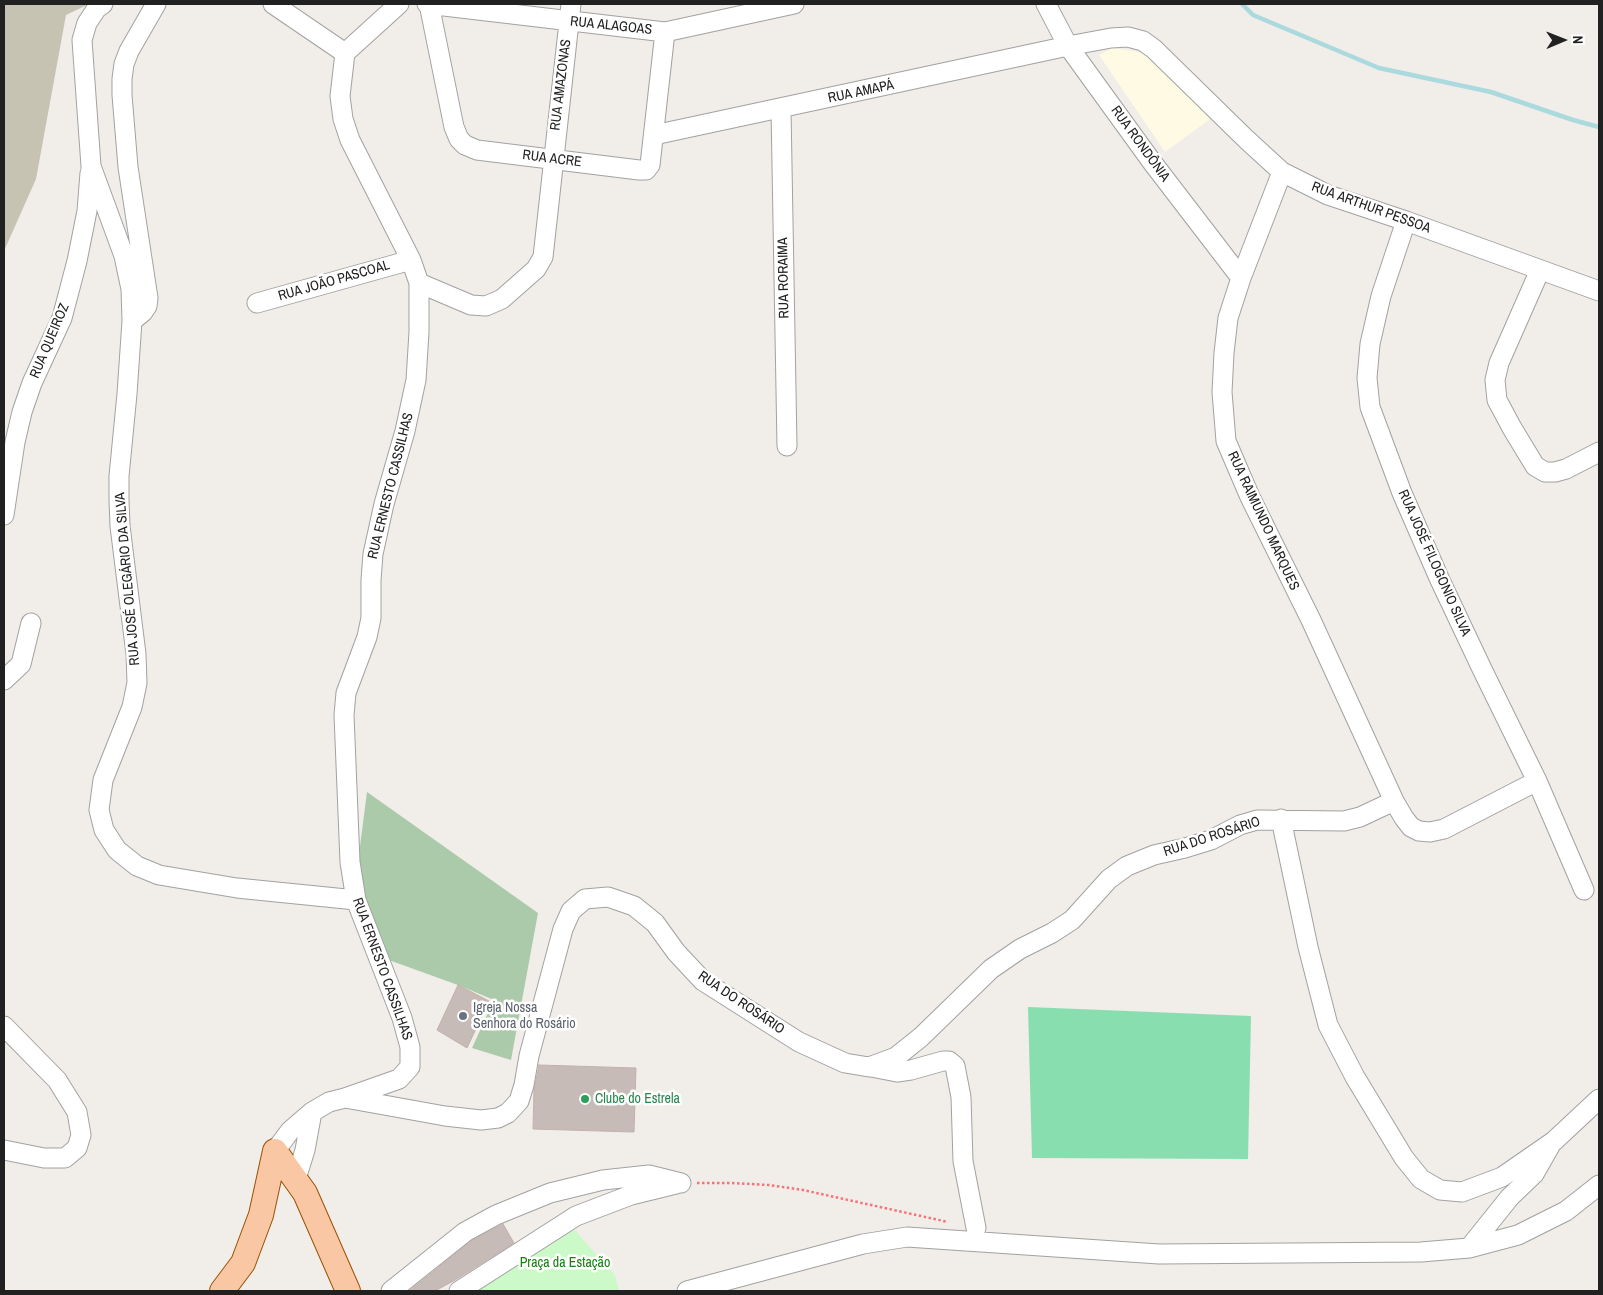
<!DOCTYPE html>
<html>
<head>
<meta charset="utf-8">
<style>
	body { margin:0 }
	#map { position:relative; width:1603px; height:1295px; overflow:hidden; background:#f1ede8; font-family:"Archivo Narrow",sans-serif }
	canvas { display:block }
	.frame { position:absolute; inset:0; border:5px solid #212121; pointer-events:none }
	.north { position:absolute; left:1538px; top:15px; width:50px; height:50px; -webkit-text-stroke:4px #fff; paint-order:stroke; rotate:89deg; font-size:14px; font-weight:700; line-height:20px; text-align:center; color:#212121 }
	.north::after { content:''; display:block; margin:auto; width:18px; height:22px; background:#212121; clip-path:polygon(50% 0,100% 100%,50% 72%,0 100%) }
</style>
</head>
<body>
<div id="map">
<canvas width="1603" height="1295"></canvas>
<div class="frame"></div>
<div class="north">N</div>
</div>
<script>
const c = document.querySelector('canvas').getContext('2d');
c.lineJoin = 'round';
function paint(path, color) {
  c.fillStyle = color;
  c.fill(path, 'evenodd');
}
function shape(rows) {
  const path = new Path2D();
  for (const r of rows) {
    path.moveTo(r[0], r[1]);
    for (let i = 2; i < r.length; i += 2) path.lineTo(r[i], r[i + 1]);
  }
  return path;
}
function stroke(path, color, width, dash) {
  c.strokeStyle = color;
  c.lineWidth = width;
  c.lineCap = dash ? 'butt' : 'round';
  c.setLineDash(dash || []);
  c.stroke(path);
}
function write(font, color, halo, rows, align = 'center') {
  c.font = font + ' "Archivo Narrow",sans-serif';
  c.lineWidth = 5;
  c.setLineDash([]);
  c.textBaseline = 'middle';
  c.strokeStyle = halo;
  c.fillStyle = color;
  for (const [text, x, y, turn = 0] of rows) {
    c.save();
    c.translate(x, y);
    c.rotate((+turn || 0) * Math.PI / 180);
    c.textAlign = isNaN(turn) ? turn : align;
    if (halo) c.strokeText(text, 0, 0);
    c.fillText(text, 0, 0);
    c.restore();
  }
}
const education = shape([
	[1112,48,1134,51,1153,57,1213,117,1165,152,1099,55]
]);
const construction = shape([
	[4,4,89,4,66,15,36,179,4,251]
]);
const cemetery = shape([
	[367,792,538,913,511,1060,472,1048,494,1000,458,985,386,959,355,885]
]);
const park = shape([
	[570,1225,615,1275,619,1291,463,1291]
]);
const pitch = shape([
	[1028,1007,1251,1016,1248,1159,1032,1158]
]);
const stream = shape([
	[1242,4,1253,15,1379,68,1491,92,1573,120,1599,127]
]);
const building = shape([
	[458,985,489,1001,467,1048,437,1030,458,985],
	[539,1065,636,1068,634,1132,533,1129,534,1090,539,1065],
	[503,1224,514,1243,455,1280,435,1291,409,1291,471,1241,503,1224]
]);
const path = shape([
	[697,1183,731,1183,769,1185,803,1190,948,1222]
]);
const minor = shape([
	[103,4,97,8,87,23,82,40,91,166,124,256,131,289,132,321,127,394,119,476,119,500,120,526,136,654,137,683,132,707,103,780,99,810,104,830,117,850,137,866,159,875,237,888,356,900],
	[273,4,345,53],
	[427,4,665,32,794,4],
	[429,4,454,127,459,139,465,145,477,150,639,170,646,170,650,165,665,32],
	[1046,4,1068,46,1152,162,1241,278],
	[781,109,787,446],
	[654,135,1068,46,1111,38,1128,37,1143,41,1154,49,1246,139,1282,172,1328,195,1406,221,1599,291],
	[1282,172,1241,278,1228,318,1224,353,1222,392,1226,441,1250,497,1311,620,1394,801,1404,818,1411,827,1419,831,1430,832,1444,829,1537,781],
	[1406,221,1381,296,1370,344,1367,378,1370,407,1402,493,1439,578,1482,669,1537,781,1584,890],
	[1540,270,1499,363,1495,380,1497,400,1512,428,1535,466,1545,472,1555,472,1566,469,1599,452],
	[419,283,471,305,486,306,502,299,536,269,543,257,571,4],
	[257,303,411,260],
	[132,321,143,312,147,306,148,298,128,167,122,95,122,79,124,64,129,51,156,4],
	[4,515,15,442,22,412,32,383,62,318,77,261,87,211,90,173],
	[4,680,21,664,31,623],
	[1281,819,1308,947,1328,1025,1355,1077,1404,1158,1421,1179,1440,1190,1462,1192,1502,1177,1554,1141,1599,1099],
	[4,1026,57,1080,77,1112,81,1135,77,1148,65,1158,44,1158,4,1150],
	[871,1067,897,1072,911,1070,943,1061,949,1061,955,1066,961,1097,963,1161,976,1228],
	[345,1098,445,1116,481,1120,498,1118,508,1113,519,1101,524,1085,529,1056,563,929,571,911,585,899,608,897,634,906,655,923,676,952,703,981,799,1042,845,1063,869,1067,896,1057,921,1037,991,969,1020,949,1052,933,1072,920,1109,879,1127,866,1154,855,1185,848,1211,840,1240,825,1257,820,1344,821,1360,817,1394,801],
	[275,1151,290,1131,312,1112,329,1102,345,1098,399,1079,410,1067,410,1047,402,1018,356,900,350,862,344,715,346,693,367,637,371,618,371,580,373,554,384,504,405,431,416,380,419,332,419,283,411,260,350,140,343,119,340,96,345,53,399,4],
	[296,1179,305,1150,312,1112],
	[1469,1248,1510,1197,1534,1174,1550,1146],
	[391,1291,465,1232,496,1215,550,1193,603,1180,649,1175,681,1183],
	[459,1291,576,1216,631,1195,676,1184],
	[687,1291,863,1244,907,1237,1159,1254,1421,1252,1469,1248,1518,1235,1566,1211,1599,1185]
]);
const major = shape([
	[275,1151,305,1193,348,1291],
	[222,1291,243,1263,261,1215,275,1151]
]);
const markers = [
	[463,1016,5,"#6b7280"],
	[585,1099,5,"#2e9e5b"]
];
const streetNames = [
	["RUA ALAGOAS",611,26,6],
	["RUA AMAZONAS",561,85,-83],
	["RUA AMAPÁ",861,92,-12],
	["RUA RONDÔNIA",1140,144,54],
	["RUA ACRE",552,159,7],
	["RUA ARTHUR PESSOA",1371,208,20],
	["RUA RORAIMA",784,278,-91],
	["RUA JOÃO PASCOAL",334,281,-16],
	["RUA QUEIROZ",50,341,-67],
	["RUA ERNESTO CASSILHAS",391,486,-76],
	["RUA RAIMUNDO MARQUES",1263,521,65],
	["RUA JOSÉ FILOGONIO SILVA",1434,563,66],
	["RUA JOSÉ OLEGÁRIO DA SILVA",128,579,-95],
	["RUA DO ROSÁRIO",1212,837,-18],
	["RUA ERNESTO CASSILHAS",382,969,70],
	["RUA DO ROSÁRIO",741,1003,34]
];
const worshipNames = [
	["Igreja Nossa",473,1008],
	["Senhora do Rosário",473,1024]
];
const leisureNames = [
	["Clube do Estrela",595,1099]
];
const parkNames = [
	["Praça da Estação",565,1263]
];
paint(education, '#fefae3');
paint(construction, '#c6c3b3');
paint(cemetery, '#aacaa9');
paint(park, '#cbf9c7');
paint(pitch, '#88deaf');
stroke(stream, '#aadadd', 4.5);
paint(building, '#c6bbb7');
stroke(building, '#c3b1aa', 1);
stroke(minor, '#a2a2a2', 21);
stroke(major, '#9b5003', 26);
stroke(path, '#f7737a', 2.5, [2.5, 2.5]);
stroke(minor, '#fff', 19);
stroke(major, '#fac7a4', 24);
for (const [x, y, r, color] of markers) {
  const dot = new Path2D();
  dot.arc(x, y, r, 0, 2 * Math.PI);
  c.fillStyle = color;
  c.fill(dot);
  stroke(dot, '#fff', 2);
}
write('14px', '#212121', '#fff', streetNames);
write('14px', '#5b616d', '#fff', worshipNames, 'left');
write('14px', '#27864d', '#fff', leisureNames, 'left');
write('14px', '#17800e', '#fff', parkNames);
</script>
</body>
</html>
